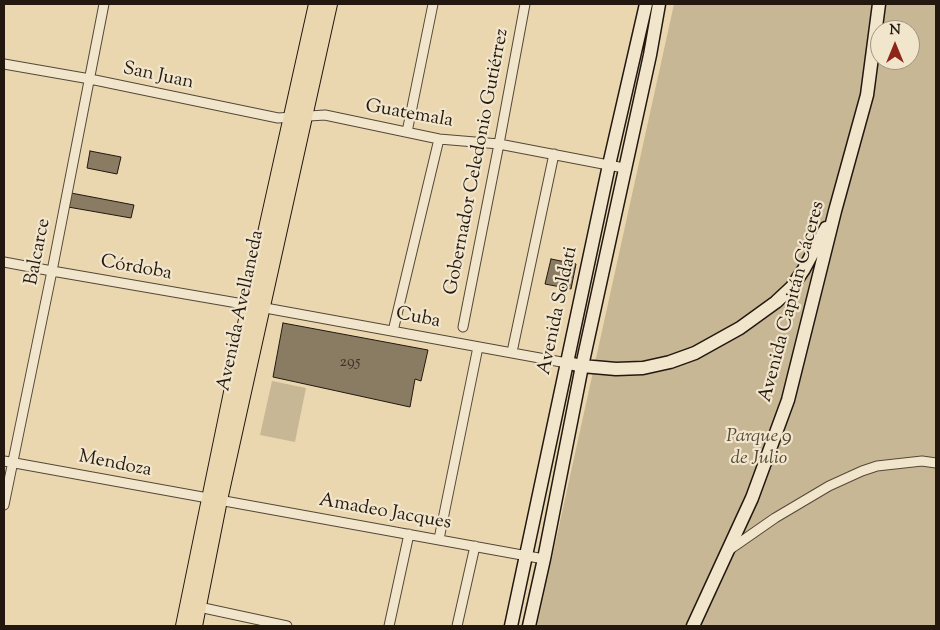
<!DOCTYPE html>
<html>
<head>
<meta charset="utf-8">
<style>
	body { margin:0 }
	#map { position:relative; width:940px; height:630px; overflow:hidden; background:#ead7b0; font-family:"Sorts Mill Goudy",serif }
	canvas { display:block }
	.frame { position:absolute; inset:0; border:5px solid #221810; pointer-events:none }
	.north { position:absolute; left:870px; top:20px; width:50px; height:50px; box-sizing:border-box; background:#f1e5cc; border:1px solid #9e9381; border-radius:50%; rotate:0deg; font-size:14px; font-weight:700; line-height:20px; text-align:center; color:#221810 }
	.north::after { content:''; display:block; margin:auto; width:18px; height:22px; background:#8f2418; clip-path:polygon(50% 0,100% 100%,50% 72%,0 100%) }
</style>
</head>
<body>
<div id="map">
<canvas width="940" height="630"></canvas>
<div class="frame"></div>
<div class="north">N</div>
</div>
<script>
const c = document.querySelector('canvas').getContext('2d');
c.lineJoin = 'round';
function paint(path, color) {
  c.fillStyle = color;
  c.fill(path, 'evenodd');
}
function shape(rows) {
  const path = new Path2D();
  for (const r of rows) {
    path.moveTo(r[0], r[1]);
    for (let i = 2; i < r.length; i += 2) path.lineTo(r[i], r[i + 1]);
  }
  return path;
}
function stroke(path, color, width, dash) {
  c.strokeStyle = color;
  c.lineWidth = width;
  c.lineCap = dash ? 'butt' : 'round';
  c.setLineDash(dash || []);
  c.stroke(path);
}
function write(font, color, halo, rows, align = 'center') {
  c.font = font + ' "Sorts Mill Goudy",serif';
  c.lineWidth = 4.5;
  c.setLineDash([]);
  c.textBaseline = 'middle';
  c.strokeStyle = halo;
  c.fillStyle = color;
  for (const [text, x, y, turn = 0] of rows) {
    c.save();
    c.translate(x, y);
    c.rotate((+turn || 0) * Math.PI / 180);
    c.textAlign = isNaN(turn) ? turn : align;
    if (halo) c.strokeText(text, 0, 0);
    c.fillText(text, 0, 0);
    c.restore();
  }
}
const green = shape([
	[674,4,936,4,936,626,537,626],
	[880,30,910,30,910,60,880,60],
	[272,381,306,388,295,442,260,435]
]);
const building = shape([
	[90,151,121,157,117,174,87,168,90,151],
	[71,193,134,205,131,218,68,207,71,193],
	[551,259,576,264,571,289,545,284,551,259],
	[283,323,428,350,421,381,415,379,410,407,273,377,283,323]
]);
const street = shape([
	[4,64,90,79,278,118,325,115,439,139,499,144,624,168],
	[407,132,433,4],
	[4,262,52,271,249,305,567,363],
	[463,327,499,144,525,4],
	[393,331,439,139],
	[512,352,554,154],
	[4,461,544,559],
	[4,505,52,271,104,4],
	[439,539,478,347],
	[729,550,775,518,829,486,862,471,877,466,922,461,936,463],
	[199,607,287,626],
	[389,626,409,534],
	[457,626,475,546]
]);
const secondary = shape([
	[573,364,582,366,616,369,643,368,670,362,695,353,740,328,776,302,792,287,804,269,826,228],
	[511,626,609,165,646,4],
	[529,626,544,559,582,366,650,55,659,4],
	[693,626,752,498,788,400,835,211,867,95,879,4]
]);
const primary = shape([
	[183,626,209,499,249,305,316,4],
	[195,626,220,500,330,4]
]);
const numberNames = [
	["295",350,363]
];
const streetNames = [
	["San Juan",158,77,12],
	["Guatemala",409,115,10],
	["Gobernador Celedonio Gutiérrez",478,162,-79],
	["Balcarce",39,252,-79],
	["Córdoba",136,269,10],
	["Avenida Capitán Cáceres",793,302,-75],
	["Avenida Avellaneda",242,311,-78],
	["Avenida Soldati",559,311,-78],
	["Cuba",418,319,11],
	["Mendoza",115,465,11],
	["Amadeo Jacques",385,513,10]
];
const parkNames = [
	["Parque 9",759,438],
	["de Julio",759,460]
];
paint(green, '#c8b795');
paint(building, '#8a7b63');
stroke(building, '#221810', 1);
stroke(street, '#544838', 11);
stroke(secondary, '#221810', 15);
stroke(primary, '#221810', 16);
stroke(street, '#f1e5cc', 9);
stroke(secondary, '#f1e5cc', 12);
stroke(primary, '#ead7b0', 14);
write('16px', '#3c3125', null, numberNames);
write('19px', '#221810', '#f1e5cc', streetNames);
write('italic 19px', '#544838', '#f1e5cc', parkNames);
</script>
</body>
</html>
